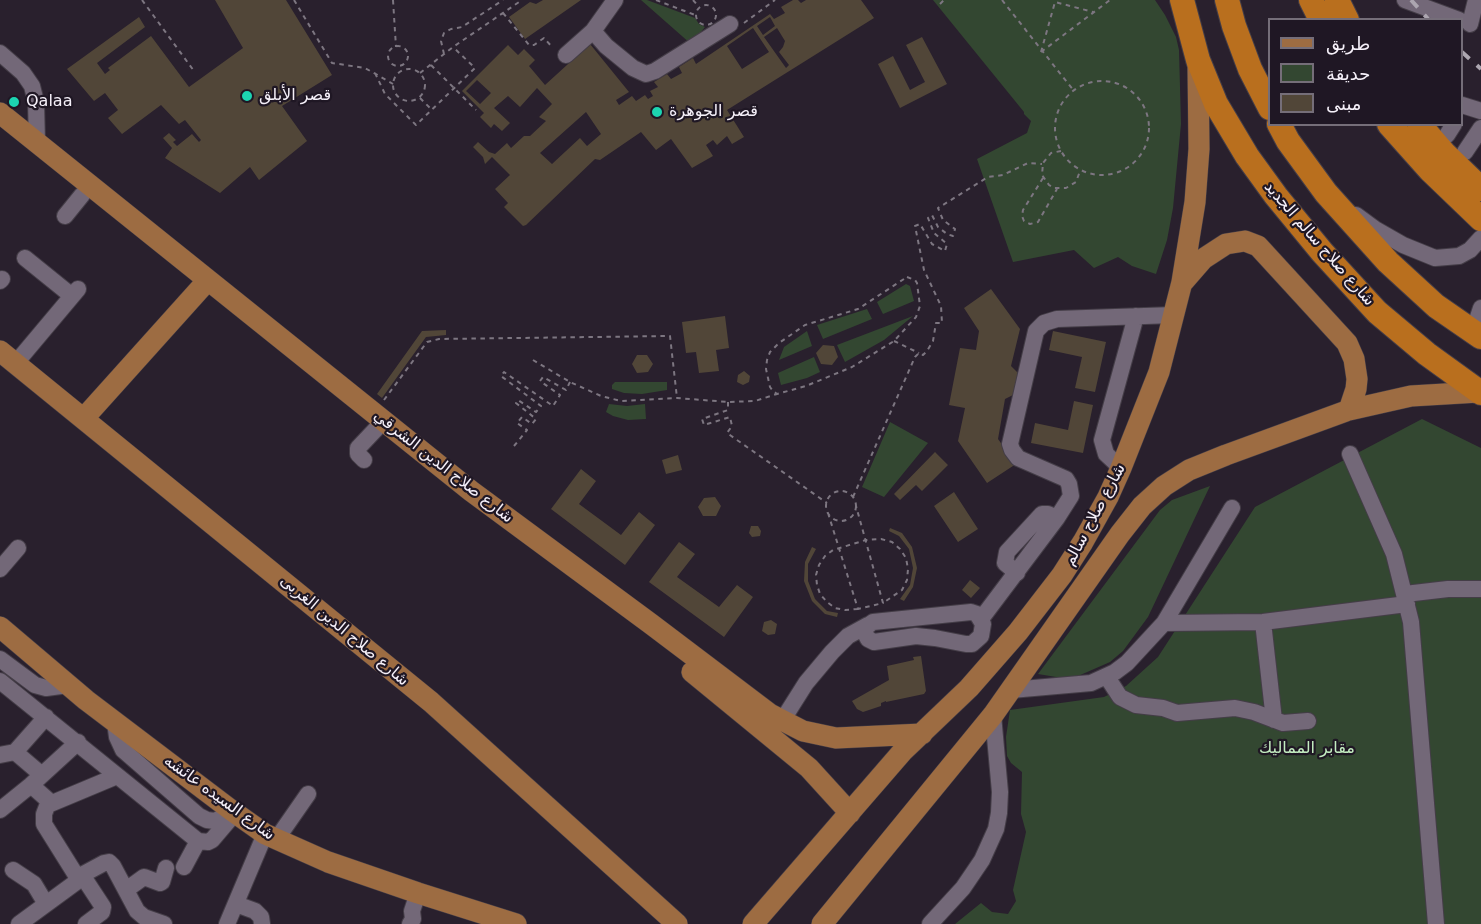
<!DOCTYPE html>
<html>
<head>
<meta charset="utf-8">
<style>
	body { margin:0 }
	#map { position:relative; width:1481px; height:924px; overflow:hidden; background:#29202d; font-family:"DejaVu Sans","Noto Naskh Arabic",sans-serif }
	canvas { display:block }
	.legend { position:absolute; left:1268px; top:18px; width:195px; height:108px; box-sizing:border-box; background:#1f1724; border:2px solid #756e79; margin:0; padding:8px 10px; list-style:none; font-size:18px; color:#f5f0f9 }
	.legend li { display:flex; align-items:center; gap:12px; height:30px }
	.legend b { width:30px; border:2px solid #756e79 }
</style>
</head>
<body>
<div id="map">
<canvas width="1481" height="924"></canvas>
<ul class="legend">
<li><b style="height:8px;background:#9d6c42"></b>طريق</li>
<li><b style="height:16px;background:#334731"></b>حديقة</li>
<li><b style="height:16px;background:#514638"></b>مبنى</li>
</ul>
</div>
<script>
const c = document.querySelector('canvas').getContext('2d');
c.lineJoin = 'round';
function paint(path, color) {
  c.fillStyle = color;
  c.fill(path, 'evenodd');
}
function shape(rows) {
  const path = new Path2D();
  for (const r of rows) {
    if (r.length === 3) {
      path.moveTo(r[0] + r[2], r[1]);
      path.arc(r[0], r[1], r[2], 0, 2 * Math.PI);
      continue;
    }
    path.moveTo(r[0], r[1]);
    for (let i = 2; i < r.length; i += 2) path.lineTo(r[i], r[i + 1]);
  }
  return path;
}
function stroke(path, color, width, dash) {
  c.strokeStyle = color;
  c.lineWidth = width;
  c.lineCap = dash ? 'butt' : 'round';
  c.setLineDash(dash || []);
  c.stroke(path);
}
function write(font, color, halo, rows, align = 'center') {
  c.font = font + ' "DejaVu Sans","Noto Naskh Arabic",sans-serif';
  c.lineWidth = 4.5;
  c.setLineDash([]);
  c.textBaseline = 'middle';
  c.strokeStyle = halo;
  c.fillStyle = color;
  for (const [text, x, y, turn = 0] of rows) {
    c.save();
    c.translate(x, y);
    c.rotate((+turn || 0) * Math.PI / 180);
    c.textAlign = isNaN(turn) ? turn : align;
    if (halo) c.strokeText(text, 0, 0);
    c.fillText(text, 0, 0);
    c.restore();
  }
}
const green = shape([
	[641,0,647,0,695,18,699,24,705,27,691,44],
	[933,0,1155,0,1165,15,1176,37,1179,50,1181,124,1173,208,1167,240,1156,274,1132,266,1118,257,1094,268,1074,250,1013,262,977,159,1027,133,1031,121,1024,114,1024,112],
	[906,284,910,286,914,301,883,314,877,302],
	[867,309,872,319,823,339,817,325],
	[913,316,884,340,845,362,837,345],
	[807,331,812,346,779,360,784,347],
	[814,357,820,372,807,378,781,385,778,373],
	[615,382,667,382,667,390,642,394,624,393,612,389,612,385],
	[609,404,627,406,645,404,646,419,628,420,613,416,606,412],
	[1422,419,1481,448,1481,924,955,924,981,903,992,912,1008,914,1016,901,1013,890,1026,832,1021,814,1022,772,1011,763,1007,756,1006,737,1010,710,1104,697,1126,686,1158,657,1255,507],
	[890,422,928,443,884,497,862,487],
	[1210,486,1148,617,1123,651,1110,662,1078,676,1062,678,1038,674,1160,510,1172,500]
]);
const building = shape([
	[215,0,286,0,332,75,282,106,307,141,259,180,250,167,220,193,165,158,172,148,163,138,169,133,176,140,173,142,177,146,192,134,199,142,201,140,185,120,179,124,161,105,122,134,108,118,118,110,105,93,94,101,67,69,139,17,145,27,97,63,105,74,110,70,108,68,151,36,189,87,243,48],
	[543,0,581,0,525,39,509,17,530,2,536,4],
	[793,0,798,0,801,3,806,0,861,0,874,18,727,110,744,137,732,144,727,136,717,145,713,140,706,145,713,156,692,168,671,139,656,150,641,132,600,160,595,159,526,225,523,226,504,207,508,203,495,189,510,175,492,157,485,164,483,157,473,147,478,142,489,152,495,154,507,143,511,148,524,136,530,136,546,121,539,117,552,104,537,88,520,107,508,96,494,108,510,123,502,131,494,124,491,128,480,117,484,113,462,91,508,45,518,55,524,49,535,60,529,66,545,85,590,44,629,92,616,100,619,105,632,96,636,101,645,95,648,99,653,96,650,91,658,87,654,82,667,74,671,79,682,73,679,67,693,58,696,64,770,14,774,19,785,13,781,7],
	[770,17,775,26,763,35,757,26],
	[753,28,769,52,742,69,727,46],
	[777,28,785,41,783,47,779,52,789,65,786,68,764,37],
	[477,80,491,93,480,104,466,91],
	[586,112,601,134,587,146,580,138,552,164,540,153],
	[922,37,947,84,900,108,878,64,893,56,910,90,925,82,906,45],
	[991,289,1020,329,1011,366,1019,374,1015,394,1005,399,998,439,1016,464,987,483,958,441,965,408,949,405,960,348,976,350,979,331,964,308],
	[725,316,729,348,716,350,719,371,699,373,696,352,686,353,682,322],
	[446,330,446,335,426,337,382,398,377,394,422,331],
	[1053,331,1106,342,1095,392,1075,388,1082,357,1049,350],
	[823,345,834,346,838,357,832,365,821,364,816,353],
	[637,355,647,355,653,364,648,372,637,373,632,364],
	[744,371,750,376,749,382,743,385,737,382,738,375],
	[1074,401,1093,405,1083,453,1031,443,1035,423,1068,430],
	[935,452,948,465,922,491,916,485,900,500,894,494],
	[678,455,682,470,666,474,662,460],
	[581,469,596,481,579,504,621,535,639,512,655,525,625,565,551,509],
	[954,492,978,529,958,542,934,506],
	[715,497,721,506,716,516,703,516,698,507,704,498],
	[751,526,758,526,761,531,760,536,752,537,749,533],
	[890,528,902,533,912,547,917,568,913,587,904,601,900,599,910,585,913,568,909,549,899,536,889,531],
	[679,542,695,554,677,577,719,607,737,585,753,597,724,637,649,582],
	[812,547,816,549,808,564,808,581,815,599,827,611,838,613,837,617,825,614,812,601,804,581,805,562],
	[970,580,980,588,971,598,962,590],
	[771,620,777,624,775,634,768,635,762,631,764,622],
	[921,656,926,691,924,694,886,702,886,701,881,703,881,706,863,712,857,709,852,701,889,680,887,666,914,660,913,657]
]);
const path = shape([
	[142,0,194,71],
	[294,0,332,63,365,68,393,84],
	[393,0,396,47],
	[656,0,695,15],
	[693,0,699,7],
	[1002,0,1074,91],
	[940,4,944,0],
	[706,15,10],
	[503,13,529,45,534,45,544,38,553,48],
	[744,23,775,0],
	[398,56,10],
	[1041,52,1055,2,1093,12],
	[1041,52,1110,0],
	[444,54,441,41,444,33,451,29,462,27,503,0],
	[431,65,476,110],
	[409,85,16],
	[375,73,385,94,416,125,475,68,453,47],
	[420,73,453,47,522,0],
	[1102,128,47],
	[420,98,432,110],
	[1061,151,1051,153,1043,163,1042,175,1049,185,1054,188,1066,188,1076,182,1080,171],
	[1043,178,1023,210,1022,216,1024,221,1030,224,1038,222,1057,189],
	[907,277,915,280,917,283,920,306,916,317,894,341,852,367,806,386,777,394,773,391,770,387,766,369,767,360,770,352,779,343,805,325,858,309,907,277],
	[894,341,919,353],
	[533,360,570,382,601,396,621,401,677,398,728,402,755,401,777,394],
	[384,400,427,342,439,339,670,336,677,398],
	[728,402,728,410,702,419,704,425,730,417,732,426,727,433,827,503],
	[514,446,527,430,517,423,522,417,532,424,536,419,516,403,518,400,536,412,541,406,501,376,504,372,553,406,560,395,540,381,543,377,566,390,570,382],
	[841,506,15],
	[853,497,915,357,919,353,923,355,927,351,933,341,936,323,942,323,941,306,924,270,915,226,920,224,932,244,945,251,947,244,934,233,928,218,932,215,938,227,947,234,953,236,955,229,943,220,938,208,988,177,1003,175,1028,163,1042,164],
	[828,513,858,609,883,603,856,506],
	[858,609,845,610,835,608,827,602,820,594,817,585,816,575,819,565,825,556,833,550,866,540,881,539,892,542,900,549,906,558,908,569,907,580,902,590,883,603]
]);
const minor = shape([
	[1405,0,1459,20],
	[1470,24,1476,0],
	[593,31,606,46,633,68,646,74,655,71,730,24],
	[0,53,23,73,32,86,36,102,37,142],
	[566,55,593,31,615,0],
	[1462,105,1481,111],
	[1447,135,1454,124],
	[1465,152,1481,128],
	[1356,215,1375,229,1403,245,1435,258,1459,256,1470,250,1481,238],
	[65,216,82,195],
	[25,258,72,296],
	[0,281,2,279],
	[1473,332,1481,308],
	[15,364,78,289],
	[1350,454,1394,554,1411,622,1436,924],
	[364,460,358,454,358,448,376,429],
	[1121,468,1106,454,1102,440,1136,316],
	[0,569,18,548],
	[1017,573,1005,563,1007,552,1042,514,1048,514,1057,518],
	[1405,594,1448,589,1481,589],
	[971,612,977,614,983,624,981,636,972,644,966,644,935,638,916,636,874,642,868,639,865,633,866,627,873,622,971,612],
	[981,619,1057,518,1071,496,1069,484,1066,479,1018,458,1012,450,1010,444,1036,331,1044,323,1057,319,1174,315],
	[1263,622,1274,720],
	[1164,623,1263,622,1407,604],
	[0,659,35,685,46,688,68,685],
	[1107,677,1120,697,1136,705,1163,708,1177,713,1235,708,1254,712,1283,723,1308,721],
	[0,681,198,841,208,842,212,840,235,813],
	[1011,690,1091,683,1115,672,1127,663,1164,623,1232,508],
	[782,721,806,683,832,652,848,636,868,625],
	[115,722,117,737,123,750,199,816,207,820,215,821,223,817,231,810],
	[15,752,42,775],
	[0,755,15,752,46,717],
	[50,804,117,776],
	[0,810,31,785,78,742],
	[276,840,308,794],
	[184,867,198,841],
	[13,870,34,884,46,904],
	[82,875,103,907,102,912,86,924],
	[78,877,104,863,109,862,113,866,137,911,144,917,164,924],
	[126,890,144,877,160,883,162,882,166,868],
	[236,904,255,911,261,917,262,924],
	[19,924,79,880,44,824,44,814,49,801,31,785],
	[227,924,265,834],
	[410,924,413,919,412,911,418,893],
	[930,924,963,888,982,860,996,829,999,813,1000,792,993,715]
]);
const major = shape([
	[0,113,471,491,651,624,770,714,803,731,836,738,922,734],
	[1183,282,1203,259,1226,244,1245,241,1258,246,1347,343,1354,359,1357,379,1356,389,1349,410],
	[0,351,431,702,677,924],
	[84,418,208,280],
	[0,627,86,700,231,810,265,834,328,862,418,893,516,924],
	[692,672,809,768,850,813],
	[753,924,902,752,969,688,1018,632,1062,575,1083,542,1108,497,1121,468,1159,372,1182,282,1195,202,1199,149,1198,64],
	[822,924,993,715,1120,534,1142,506,1164,486,1189,470,1226,455,1349,410,1411,396,1479,392]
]);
const highway = shape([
	[1182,0,1198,60,1216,104,1247,156,1276,196,1322,252,1377,312,1427,354,1481,393],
	[1227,0,1234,26,1250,69,1270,108],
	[1311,0,1321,20],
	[1337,0,1347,20],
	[1279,124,1288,141,1326,193,1388,262,1436,306,1481,337],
	[1389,124,1430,170,1481,219],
	[1419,124,1444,153,1481,189]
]);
const rail = shape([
	[1411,0,1429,20],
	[1462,52,1481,69]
]);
const markers = [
	[247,96,6,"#1cd5b1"],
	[14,102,6,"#1cd5b1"],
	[657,112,6,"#1cd5b1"]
];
const poiNames = [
	["قصر الأبلق",259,96],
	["Qalaa",26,102],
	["قصر الجوهرة",669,112]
];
const streetNames = [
	["شارع صلاح سالم الجديد",1319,244,49],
	["شارع صلاح الدين الشرقي",443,467,38],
	["شارع صلاح سالم",1095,515,-62],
	["شارع صلاح الدين الغربى",344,631,40],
	["شارع السيده عائشه",219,798,36]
];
const parkNames = [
	["مقابر المماليك",1307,749]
];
paint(green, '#334731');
paint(building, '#514638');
stroke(minor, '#443d47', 18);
stroke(major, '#443d47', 22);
stroke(highway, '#443d47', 26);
stroke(path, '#7d7681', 2, [4.5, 4.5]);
stroke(minor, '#736878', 16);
stroke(major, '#9d6c42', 21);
stroke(highway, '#b96f1e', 24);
stroke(rail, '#aca6b0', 4, [10, 10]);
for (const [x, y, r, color] of markers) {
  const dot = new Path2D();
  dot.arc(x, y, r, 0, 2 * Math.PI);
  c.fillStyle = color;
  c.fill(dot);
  stroke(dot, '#1f1724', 2);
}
write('16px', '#f5f0f9', '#1f1724', poiNames, 'left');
write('16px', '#f5f0f9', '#1f1724', streetNames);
write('16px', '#c3edc0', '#1f1724', parkNames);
</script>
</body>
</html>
